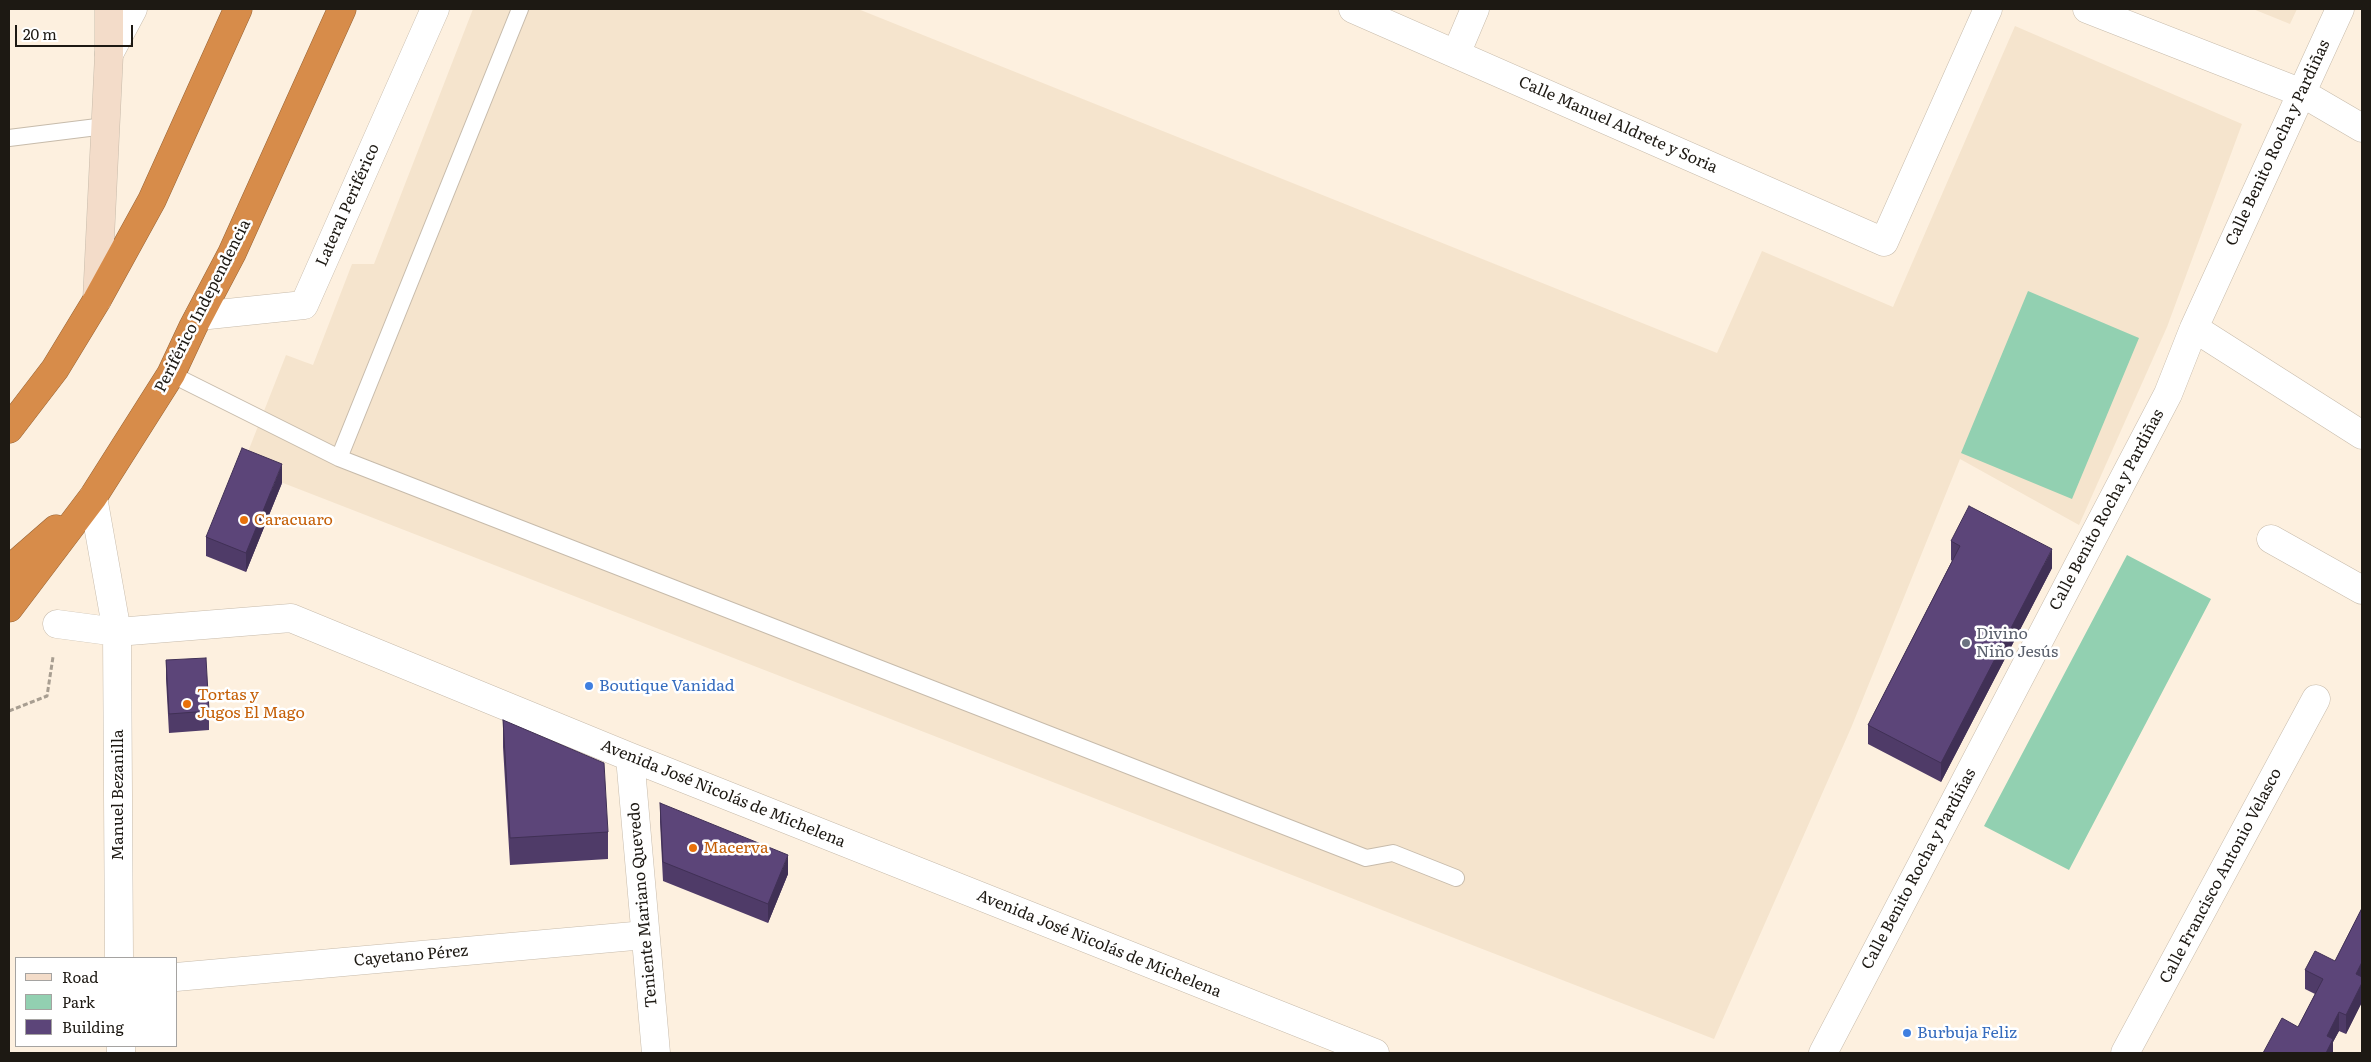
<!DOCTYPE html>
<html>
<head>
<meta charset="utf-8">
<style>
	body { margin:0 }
	#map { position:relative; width:2371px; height:1062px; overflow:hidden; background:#fdf0df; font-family:Literata,serif }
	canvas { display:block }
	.frame { position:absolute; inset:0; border:10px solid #1d1913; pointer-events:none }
	.legend { position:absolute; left:15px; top:957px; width:162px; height:90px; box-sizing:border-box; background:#fff; border:1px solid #a5a3a1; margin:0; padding:6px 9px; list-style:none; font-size:15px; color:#1d1913 }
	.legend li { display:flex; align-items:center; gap:10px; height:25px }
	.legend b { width:25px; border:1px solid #a5a3a1 }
	.scale { position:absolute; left:15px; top:25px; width:118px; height:22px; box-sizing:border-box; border:2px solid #1d1913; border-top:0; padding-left:6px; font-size:15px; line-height:18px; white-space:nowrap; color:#1d1913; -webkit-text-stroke:4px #fff; paint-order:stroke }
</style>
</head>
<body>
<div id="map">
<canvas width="2371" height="1062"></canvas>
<div class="frame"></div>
<ul class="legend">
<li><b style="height:6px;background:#f3dcc9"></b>Road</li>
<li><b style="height:14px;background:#92d0b1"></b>Park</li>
<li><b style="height:14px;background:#5c4579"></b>Building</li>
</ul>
<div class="scale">20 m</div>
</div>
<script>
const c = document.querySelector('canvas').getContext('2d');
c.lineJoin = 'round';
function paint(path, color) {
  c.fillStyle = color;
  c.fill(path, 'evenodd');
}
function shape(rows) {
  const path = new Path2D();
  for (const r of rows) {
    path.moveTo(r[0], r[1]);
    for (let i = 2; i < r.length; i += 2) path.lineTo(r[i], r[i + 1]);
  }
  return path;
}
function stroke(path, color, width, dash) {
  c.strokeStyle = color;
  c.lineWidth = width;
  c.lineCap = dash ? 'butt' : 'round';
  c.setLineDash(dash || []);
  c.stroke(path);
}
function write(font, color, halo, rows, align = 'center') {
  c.font = font + ' Literata,serif';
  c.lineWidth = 5;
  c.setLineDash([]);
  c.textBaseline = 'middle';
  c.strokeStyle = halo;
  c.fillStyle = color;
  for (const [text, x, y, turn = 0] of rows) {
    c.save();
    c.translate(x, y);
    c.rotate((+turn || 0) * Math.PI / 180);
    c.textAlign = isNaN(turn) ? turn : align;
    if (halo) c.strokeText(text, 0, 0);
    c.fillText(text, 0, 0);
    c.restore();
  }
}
const built = shape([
	[473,9,858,9,1717,353,1762,251,1893,307,2015,26,2242,124,2167,327,2079,525,1960,459,1851,728,1714,1039,242,467,286,355,313,365,352,264,374,264],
	[2253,9,2297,9,2290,24]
]);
const green = shape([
	[2028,291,2139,338,2072,499,1961,453],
	[2127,555,2211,599,2069,870,1984,826]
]);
const path = shape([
	[9,711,47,696,53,657]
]);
const lane = shape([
	[9,138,105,126],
	[171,374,339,458,1366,858,1393,853,1456,878],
	[339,458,520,9]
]);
const street = shape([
	[1353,9,1884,242,1988,9],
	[2087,9,2302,93,2362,128],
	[109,54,133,9],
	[1456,54,1475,9],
	[199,316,304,305,435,9],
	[2194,328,2362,435],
	[93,497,117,632,119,958],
	[2271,539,2362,590],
	[57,624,117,632,291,618,630,757,1375,1053],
	[630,757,656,1053],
	[176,977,645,935],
	[121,1046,121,1053],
	[1823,1053,2168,394,2194,328,2340,9],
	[2125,1053,2316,699]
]);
const secondary = shape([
	[97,300,109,54,109,9]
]);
const highway = shape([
	[9,429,55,369,97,300,152,200,238,9],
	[9,570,56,529],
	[9,608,93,497,171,374,193,327,232,253,342,9]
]);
const wall = shape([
	[282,483,246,572,206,556,206,537],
	[1951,541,2052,568,1941,782,1868,744,1868,725,1952,561,1951,560],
	[166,660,209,711,209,730,169,733,166,679],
	[503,720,608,832,608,859,510,865,503,747],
	[660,803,788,874,768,923,663,881,660,822],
	[2362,908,2362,1002,2346,1034,2339,1031,2333,1042,2333,1053,2298,1027,2315,994,2305,989,2305,970,2335,961]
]);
const shadedWall = shape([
	[282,464,282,483,246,572,246,553],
	[2052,549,2052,568,1941,782,1941,763],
	[788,855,788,874,768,923,768,904],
	[2362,962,2362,980,2356,974],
	[2362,983,2362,1002,2346,1034,2346,1015],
	[2339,1012,2339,1031,2333,1042,2333,1053,2326,1053,2327,1036]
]);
const building = shape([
	[242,448,282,464,246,553,206,537,242,448],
	[1969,506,2052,549,1941,763,1868,725,1960,546,1951,541,1969,506],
	[206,658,209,711,169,714,166,660,206,658],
	[503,720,604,763,608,832,510,838,503,720],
	[660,803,788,855,768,904,663,862,660,803],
	[2362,908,2362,962,2356,974,2362,977,2362,983,2346,1015,2339,1012,2327,1036,2333,1039,2326,1053,2263,1053,2282,1018,2298,1027,2323,979,2305,970,2315,951,2335,961,2362,908]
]);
const markers = [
	[244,520,5,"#e8710a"],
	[1966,643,5,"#6b7280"],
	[589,686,5,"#3f7fe0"],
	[187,704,5,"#e8710a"],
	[693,848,5,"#e8710a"],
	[1907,1033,5,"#3f7fe0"]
];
const streetNames = [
	["Calle Manuel Aldrete y Soria",1618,125,24],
	["Calle Benito Rocha y Pardiñas",2278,143,-65],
	["Lateral Periférico",348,205,-66],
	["Periférico Independencia",203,306,-63],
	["Calle Benito Rocha y Pardiñas",2107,510,-62],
	["Avenida José Nicolás de Michelena",723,794,22],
	["Manuel Bezanilla",118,795,-90],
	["Calle Benito Rocha y Pardiñas",1919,869,-62],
	["Calle Francisco Antonio Velasco",2221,876,-62],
	["Teniente Mariano Quevedo",643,905,-95],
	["Avenida José Nicolás de Michelena",1099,944,22],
	["Cayetano Pérez",411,956,-5]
];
const foodNames = [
	["Caracuaro",254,520],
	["Tortas y",197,695],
	["Jugos El Mago",197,713],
	["Macerva",703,848]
];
const worshipNames = [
	["Divino",1976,634],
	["Niño Jesús",1976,652]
];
const shopNames = [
	["Boutique Vanidad",599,686],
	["Burbuja Feliz",1917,1033]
];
paint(built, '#f5e4cd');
paint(green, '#92d0b1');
stroke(lane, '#c7bbab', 18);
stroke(street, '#c7bbab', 29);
stroke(secondary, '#c7bbab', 29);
stroke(highway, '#966437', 29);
stroke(path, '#a89e91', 3, [5, 2.5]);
stroke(lane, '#fff', 16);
stroke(street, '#fff', 28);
stroke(secondary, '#f3dcc9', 28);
stroke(highway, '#d78c4a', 28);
paint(wall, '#4f3b68');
paint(shadedWall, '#403055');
paint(building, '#5c4579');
stroke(building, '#403055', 1);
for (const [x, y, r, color] of markers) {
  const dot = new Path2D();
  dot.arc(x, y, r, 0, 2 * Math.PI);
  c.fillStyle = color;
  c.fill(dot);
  stroke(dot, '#fff', 2);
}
write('16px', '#1d1913', '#fff', streetNames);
write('16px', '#c56008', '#fff', foodNames, 'left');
write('16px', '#5b616d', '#fff', worshipNames, 'left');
write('16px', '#366cbe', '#fff', shopNames, 'left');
</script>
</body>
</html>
